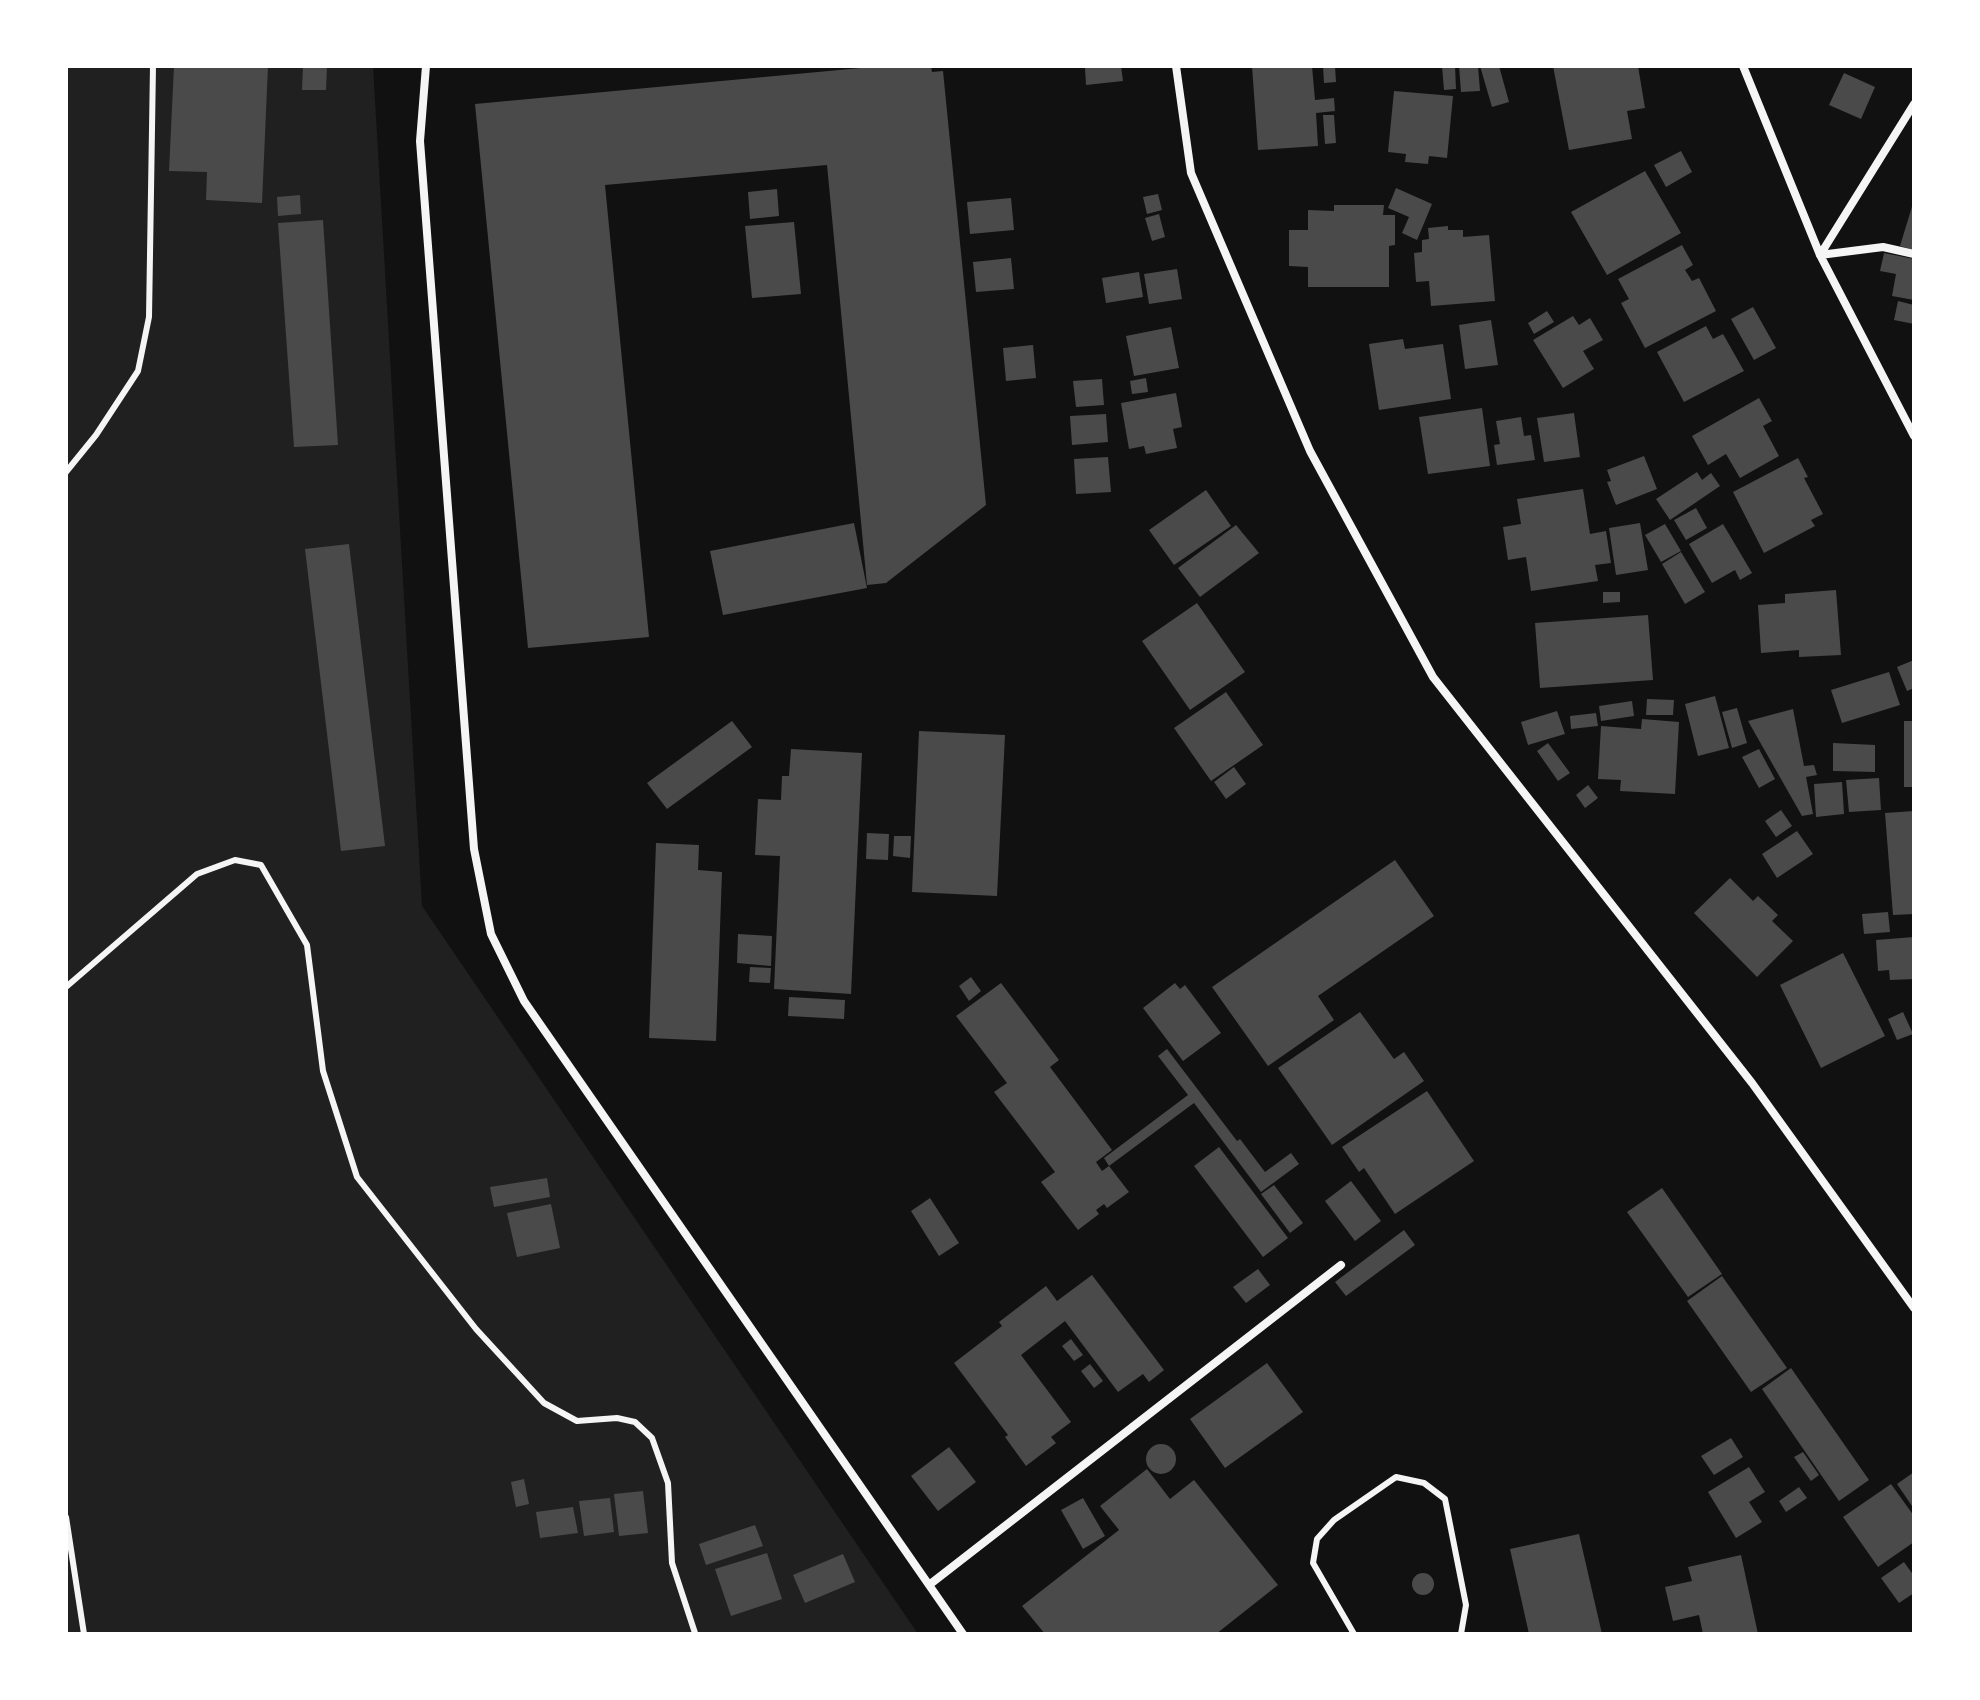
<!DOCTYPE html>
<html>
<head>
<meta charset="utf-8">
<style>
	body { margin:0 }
	#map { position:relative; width:1980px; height:1700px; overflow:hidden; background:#111; font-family:"Exo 2",sans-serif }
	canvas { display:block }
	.frame { position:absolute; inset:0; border:68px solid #fff; pointer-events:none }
</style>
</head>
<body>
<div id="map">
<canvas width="1980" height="1700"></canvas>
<div class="frame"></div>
</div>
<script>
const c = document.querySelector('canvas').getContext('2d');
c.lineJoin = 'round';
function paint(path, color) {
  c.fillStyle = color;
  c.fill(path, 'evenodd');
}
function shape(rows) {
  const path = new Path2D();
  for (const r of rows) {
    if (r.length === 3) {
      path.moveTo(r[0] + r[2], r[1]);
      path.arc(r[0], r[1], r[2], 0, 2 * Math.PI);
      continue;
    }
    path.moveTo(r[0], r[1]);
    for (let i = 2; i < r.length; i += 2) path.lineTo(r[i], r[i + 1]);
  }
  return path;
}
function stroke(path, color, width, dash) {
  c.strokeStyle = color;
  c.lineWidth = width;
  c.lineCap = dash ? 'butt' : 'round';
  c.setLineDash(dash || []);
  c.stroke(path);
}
const green = shape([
	[66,66,373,66,422,906,918,1634,66,1634]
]);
const building = shape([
	[174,66,268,66,262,203,206,200,207,172,169,171],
	[303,66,327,66,326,90,302,90],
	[882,66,931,66,932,72,943,71,986,505,886,583,867,585,827,165,605,185,649,637,528,648,475,104],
	[1121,66,1123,81,1086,85,1085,68],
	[1252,66,1312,66,1315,100,1334,98,1335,111,1316,113,1318,146,1258,150],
	[1323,66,1335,66,1336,82,1324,83],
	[1442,66,1455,66,1456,89,1444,90],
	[1459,66,1478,66,1480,91,1461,92],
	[1480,66,1499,66,1509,102,1492,107],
	[1553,66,1638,66,1645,108,1627,111,1632,139,1569,150],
	[1844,73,1875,87,1861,119,1829,105],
	[1394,91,1453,96,1447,158,1429,156,1428,164,1405,162,1406,154,1388,152],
	[1323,115,1334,115,1336,143,1325,144],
	[1681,151,1692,172,1666,187,1654,165],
	[1645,171,1681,233,1607,275,1571,212],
	[1396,188,1432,204,1417,240,1402,233,1409,217,1388,208],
	[777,189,779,216,750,219,748,192],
	[1158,194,1162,210,1147,214,1143,197],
	[300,195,301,214,278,216,277,197],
	[1011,198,1014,230,970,234,967,202],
	[1914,200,1914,250,1900,246],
	[1334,205,1384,205,1383,215,1395,215,1395,245,1389,246,1389,287,1308,287,1308,267,1289,266,1289,230,1308,230,1308,210,1334,211],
	[1159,214,1165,237,1152,241,1145,218],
	[323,220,338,445,294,447,278,223],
	[794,222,801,294,752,298,745,226],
	[1448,226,1448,230,1463,230,1463,237,1489,235,1495,301,1431,306,1429,281,1416,282,1414,253,1422,252,1422,240,1429,239,1428,228],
	[1682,245,1693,265,1685,270,1692,281,1699,278,1716,311,1645,348,1621,303,1629,299,1618,279],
	[1884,253,1914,259,1914,300,1892,296,1896,274,1880,271],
	[1011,258,1014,289,976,292,973,262],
	[1177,269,1182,299,1149,304,1144,274],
	[1139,272,1143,297,1106,303,1102,278],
	[1898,301,1914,305,1914,324,1894,320],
	[1753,307,1776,348,1754,360,1731,319],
	[1547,311,1554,322,1534,334,1528,323],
	[1573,316,1579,325,1590,318,1603,340,1583,351,1594,369,1563,388,1533,340],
	[1491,320,1498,365,1465,369,1459,325],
	[1706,326,1713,339,1723,334,1744,371,1684,402,1657,352],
	[1171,327,1179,368,1134,376,1126,336],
	[1403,339,1405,349,1443,344,1451,399,1379,410,1369,344],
	[1033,345,1036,378,1006,381,1003,348],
	[1146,378,1148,392,1132,394,1130,381],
	[1102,379,1104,405,1076,407,1073,381],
	[1176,393,1182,427,1173,429,1177,448,1146,454,1144,446,1129,449,1121,403],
	[1759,398,1772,421,1763,426,1779,456,1740,478,1726,454,1708,465,1692,436],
	[1482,408,1490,466,1428,474,1419,417],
	[1574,413,1580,457,1544,462,1537,418],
	[1106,414,1108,442,1072,445,1070,416],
	[1521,417,1524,436,1531,435,1535,460,1497,465,1494,445,1500,444,1496,421],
	[1644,456,1657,489,1616,505,1607,482,1611,481,1607,470],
	[1108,457,1111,492,1076,494,1074,459],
	[1798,458,1808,477,1804,478,1823,514,1811,520,1815,526,1764,553,1733,492],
	[1697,472,1702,480,1711,473,1720,486,1670,520,1656,499],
	[1583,489,1590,534,1606,531,1611,563,1595,565,1598,581,1531,591,1526,557,1508,560,1503,527,1521,524,1517,499],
	[1206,490,1231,526,1174,565,1149,530],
	[1696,508,1707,528,1686,540,1674,520],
	[854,523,867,588,723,615,710,551],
	[1640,523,1648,570,1616,575,1609,528],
	[1665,524,1681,551,1661,562,1645,535],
	[1723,524,1752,573,1740,580,1735,570,1712,583,1689,544],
	[1236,525,1259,553,1200,597,1178,568],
	[349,544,385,846,341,851,305,549],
	[1681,552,1705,592,1685,604,1662,564],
	[1836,590,1841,655,1799,657,1799,650,1761,653,1758,605,1785,603,1785,594],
	[1603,592,1620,592,1620,602,1603,603],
	[1197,603,1245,672,1190,710,1142,641],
	[1648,615,1653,680,1540,688,1535,623],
	[1914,660,1914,688,1907,691,1897,667],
	[1889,672,1900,705,1842,723,1831,690],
	[1226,692,1263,745,1211,781,1174,728],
	[1715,696,1729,748,1698,756,1685,704],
	[1647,699,1674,700,1673,715,1646,715],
	[1632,701,1634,716,1601,721,1599,706],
	[1737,708,1747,743,1732,748,1722,712],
	[1793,709,1804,766,1814,765,1817,775,1806,777,1813,814,1802,816,1748,721],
	[1557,711,1565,734,1528,745,1521,722],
	[1596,713,1598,726,1571,729,1570,716],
	[1642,719,1679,722,1675,794,1620,791,1621,780,1598,779,1601,726,1641,729],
	[732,721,752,747,667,809,647,783],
	[1904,721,1914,721,1914,787,1904,787],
	[919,731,1005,735,997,896,912,892],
	[1548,743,1570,773,1558,781,1537,751],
	[1833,743,1875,745,1875,772,1833,771],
	[791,749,862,753,851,994,774,989,780,856,755,855,758,799,781,800,782,776,789,776],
	[1759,749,1775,779,1759,788,1742,757],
	[1234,767,1246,784,1226,799,1214,782],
	[1879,778,1881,810,1849,812,1846,780],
	[1842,782,1844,814,1816,817,1814,784],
	[1588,785,1598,798,1585,808,1576,795],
	[1781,810,1792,826,1776,837,1765,821],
	[1914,811,1914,914,1893,915,1885,813],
	[1797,831,1813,854,1777,878,1762,854],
	[867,833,889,834,888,860,866,859],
	[894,836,911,836,910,858,893,856],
	[656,843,699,845,698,870,722,872,716,1041,649,1038],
	[1395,860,1434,916,1318,996,1334,1020,1268,1066,1212,987],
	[1730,878,1753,901,1758,896,1778,915,1772,921,1793,941,1757,977,1694,913],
	[1888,912,1890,932,1864,934,1862,914],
	[738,934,772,936,771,966,737,963],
	[1914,937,1914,979,1890,980,1889,970,1878,971,1876,940],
	[1843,953,1885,1036,1821,1068,1780,985],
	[750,967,771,968,770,983,749,982],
	[971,977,981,991,969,1001,959,986],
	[1001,983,1059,1060,1050,1067,1112,1150,1096,1162,1102,1171,1109,1166,1129,1192,1107,1208,1104,1204,1096,1210,1099,1214,1078,1230,1041,1182,1055,1172,994,1092,1007,1083,956,1016],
	[1175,983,1180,989,1185,985,1221,1033,1183,1061,1143,1008],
	[789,997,845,1000,844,1019,788,1016],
	[1360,1012,1394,1059,1404,1052,1424,1081,1332,1145,1278,1068],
	[1903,1012,1913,1034,1897,1040,1888,1019],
	[1167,1049,1237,1141,1240,1139,1265,1172,1291,1153,1299,1164,1261,1192,1194,1103,1109,1166,1104,1158,1188,1095,1158,1056],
	[1427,1091,1474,1161,1395,1214,1364,1168,1359,1172,1342,1147],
	[1219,1147,1288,1238,1263,1257,1194,1166],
	[547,1178,550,1197,494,1207,490,1187],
	[1351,1181,1381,1221,1355,1241,1325,1201],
	[1274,1185,1303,1223,1290,1233,1261,1194],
	[1662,1188,1722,1274,1688,1297,1627,1212],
	[930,1198,959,1243,939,1256,911,1211],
	[551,1204,560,1248,517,1257,507,1213],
	[1404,1230,1415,1245,1346,1296,1335,1282],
	[1258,1269,1270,1285,1246,1303,1233,1287],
	[1092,1275,1164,1370,1149,1382,1143,1374,1118,1392,1065,1321,1021,1355,1071,1422,1051,1437,1056,1443,1026,1466,1005,1437,1008,1435,954,1363,1002,1326,999,1322,1046,1286,1057,1301],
	[1722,1276,1787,1368,1751,1392,1687,1301],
	[1071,1339,1083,1355,1074,1361,1062,1346],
	[1267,1363,1303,1412,1225,1468,1190,1419],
	[1090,1364,1103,1381,1094,1388,1081,1371],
	[1791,1368,1869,1480,1839,1501,1762,1389],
	[1731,1438,1743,1457,1714,1475,1701,1456],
	[1161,1459,15],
	[949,1447,976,1482,938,1511,911,1476],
	[1803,1452,1819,1475,1811,1481,1794,1457],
	[1749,1467,1765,1492,1749,1502,1762,1522,1736,1538,1708,1492],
	[1147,1469,1170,1499,1194,1480,1278,1585,1216,1634,1045,1634,1022,1606,1119,1530,1100,1506],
	[1914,1472,1914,1509,1897,1484],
	[524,1479,529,1504,516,1507,511,1482],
	[1891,1484,1914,1516,1914,1542,1878,1567,1843,1517],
	[1799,1487,1807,1498,1786,1512,1779,1501],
	[643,1491,648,1533,619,1536,614,1494],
	[610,1498,614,1532,584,1536,579,1501],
	[1083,1498,1105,1536,1083,1549,1061,1510],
	[573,1507,578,1533,540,1538,536,1512],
	[755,1525,763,1546,706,1565,699,1544],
	[1579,1534,1602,1634,1529,1634,1510,1549],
	[767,1553,782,1599,731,1616,715,1569],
	[843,1554,855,1582,805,1603,793,1575],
	[1741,1555,1758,1634,1703,1634,1699,1615,1673,1621,1665,1587,1692,1581,1688,1567],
	[1904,1562,1914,1576,1914,1593,1899,1603,1881,1578],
	[1423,1584,11]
]);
const service = shape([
	[66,472,96,435,138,371,149,317,153,66],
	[66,987,197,874,235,860,261,865,307,945,323,1071,357,1177,476,1329,544,1403,577,1421,617,1418,635,1422,652,1438,668,1483,672,1563,695,1633],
	[66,1517,84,1634],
	[1354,1634,1313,1563,1317,1539,1334,1520,1396,1477,1424,1483,1445,1499,1466,1605,1461,1634]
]);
const minor = shape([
	[426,66,420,141,474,849,491,934,524,1001,963,1634],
	[1176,66,1191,173,1310,451,1433,677,1752,1083,1914,1308],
	[1743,66,1820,255,1914,436],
	[1914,104,1820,255,1883,247,1914,254],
	[929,1585,1341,1265]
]);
paint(green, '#202020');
paint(building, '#4a4a4a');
stroke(service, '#f5f5f5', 6);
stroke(minor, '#f5f5f5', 8);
</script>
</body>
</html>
